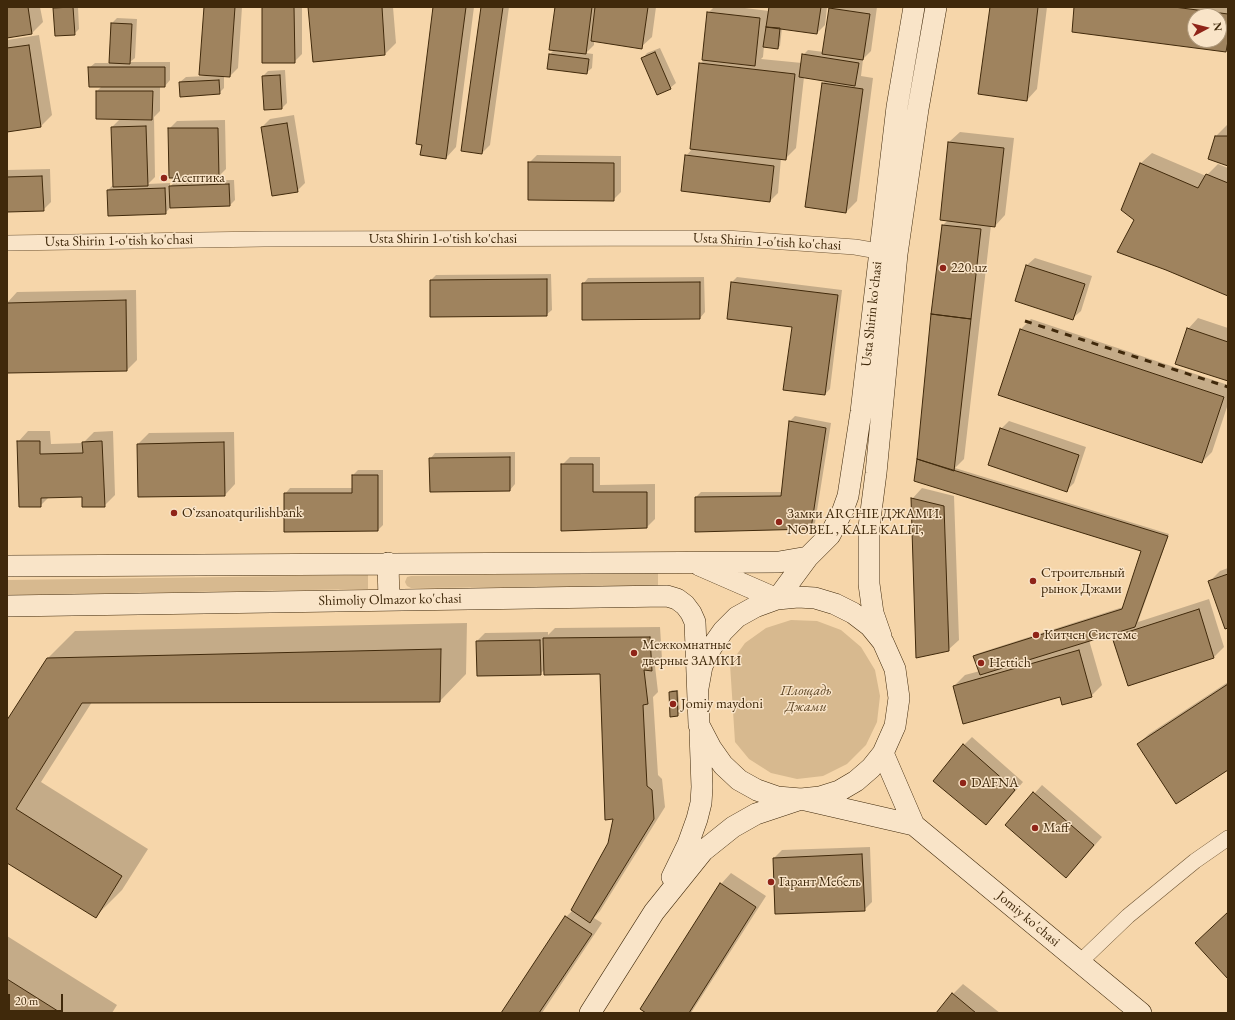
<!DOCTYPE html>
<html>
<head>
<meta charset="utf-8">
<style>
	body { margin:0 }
	#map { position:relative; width:1235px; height:1020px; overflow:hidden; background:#f6d6aa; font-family:"EB Garamond",serif }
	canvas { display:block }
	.frame { position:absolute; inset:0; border:8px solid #40290b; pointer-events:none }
	.north { position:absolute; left:1187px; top:8px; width:40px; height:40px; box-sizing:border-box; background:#f9e4c8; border:1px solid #af997c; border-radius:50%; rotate:83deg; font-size:11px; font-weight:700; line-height:16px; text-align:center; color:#40290b }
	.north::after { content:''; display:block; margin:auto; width:14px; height:18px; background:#8f2418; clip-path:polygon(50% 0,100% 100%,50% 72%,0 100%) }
	.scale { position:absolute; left:8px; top:994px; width:55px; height:18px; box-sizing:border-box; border:2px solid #40290b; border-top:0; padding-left:5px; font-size:12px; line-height:14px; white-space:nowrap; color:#40290b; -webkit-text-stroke:3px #f9e4c8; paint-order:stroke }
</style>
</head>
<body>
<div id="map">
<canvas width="1235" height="1020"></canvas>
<div class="frame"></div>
<div class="north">N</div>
<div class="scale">20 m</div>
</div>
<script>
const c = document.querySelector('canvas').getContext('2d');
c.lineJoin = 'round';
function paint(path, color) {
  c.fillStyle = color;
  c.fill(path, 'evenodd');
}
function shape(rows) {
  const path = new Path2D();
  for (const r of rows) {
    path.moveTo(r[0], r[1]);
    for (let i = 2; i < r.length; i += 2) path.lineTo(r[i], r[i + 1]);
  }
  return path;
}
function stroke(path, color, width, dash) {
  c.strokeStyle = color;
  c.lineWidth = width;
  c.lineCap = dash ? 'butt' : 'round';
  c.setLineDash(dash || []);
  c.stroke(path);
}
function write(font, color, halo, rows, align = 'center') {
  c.font = font + ' "EB Garamond",serif';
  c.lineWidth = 3;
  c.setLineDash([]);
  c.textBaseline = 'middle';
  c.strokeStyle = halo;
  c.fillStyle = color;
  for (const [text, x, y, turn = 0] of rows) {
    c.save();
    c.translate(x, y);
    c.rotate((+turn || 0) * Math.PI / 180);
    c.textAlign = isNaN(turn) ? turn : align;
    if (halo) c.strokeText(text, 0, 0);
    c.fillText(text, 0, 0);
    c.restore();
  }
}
const green = shape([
	[658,573,658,586,411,588,407,586,405,582,407,577,411,576],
	[368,575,368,589,7,595,7,580],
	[791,620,817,621,841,630,861,647,875,670,880,696,877,722,866,745,847,764,823,776,797,779,771,773,749,759,735,742,730,664,745,643,766,628]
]);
const shadow = shape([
	[7,7,40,7,43,22,32,33,7,37],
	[56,7,78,7,79,29,74,34,54,8],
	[205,7,242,7,238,68,230,76,224,76,224,88,219,93,180,82,186,77,206,76],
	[263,7,302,7,302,54,294,62],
	[309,7,393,7,396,43,385,54,313,61],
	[434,7,474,7,456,147,446,158],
	[482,7,509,7,490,145,482,153],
	[556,7,656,7,652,37,641,47,594,41,594,45,586,53,593,54,592,68,586,73,548,68,550,54,555,49],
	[714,7,737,7,769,11,770,7,827,7,825,25,817,33,782,28,780,46,777,48,764,46,763,57,761,59,802,63,803,55,808,50,824,52,830,8,831,7,877,7,871,51,863,59,861,76,873,78,857,201,846,212,823,83,826,80,804,77,796,148,785,159,781,158,778,193,770,201,686,156,693,148,700,64,705,59,708,13],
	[991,7,1047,7,1037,89,1027,100],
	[1075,7,1228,7,1228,49,1226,51],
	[1195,16,1219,16,1219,40,1195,40],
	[117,18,137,19,135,58,130,62,170,62,170,80,165,86,160,86,160,111,154,117,155,177,148,184,170,183,170,187,175,181,234,180,235,200,230,205,171,207,165,213,108,190,113,185,112,127,121,118,97,91,102,86,89,68,95,63,110,63,112,23],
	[39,35,52,115,41,126,7,131,7,40],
	[660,48,676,83,670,88,642,59,647,53],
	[285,70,287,103,282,108,263,76,268,71],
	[294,115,305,183,297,191,262,127,270,119],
	[225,120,226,169,218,177,169,129,177,121],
	[1227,125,1228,125,1228,165,1216,136],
	[960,132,1014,138,1005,215,995,226,991,225,964,459,955,468,1169,534,1138,622,1209,599,1224,647,1214,657,1113,637,1120,630,1089,640,1102,685,1091,696,1061,695,954,686,965,675,980,671,974,656,976,654,1123,607,1142,550,918,459,943,225,948,220,949,142],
	[1152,153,1206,176,1218,164,1228,168,1228,295,1166,269,1135,219,1123,210,1141,163],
	[537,155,621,156,621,192,613,200,529,163],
	[50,169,51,202,43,210,7,211,7,170],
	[1035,258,1092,276,1081,311,1073,318,1027,265],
	[551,274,552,310,546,315,431,280,436,275],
	[704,277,705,312,700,318,583,284,588,278],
	[737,277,842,290,830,389,825,394,793,326,728,318,732,282],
	[136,290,137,360,127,370,8,372,7,303,17,292],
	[1198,318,1228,328,1228,380,1188,329],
	[1031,319,1228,385,1228,404,1212,452,1202,462,1020,330],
	[795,416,831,423,815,523,810,528,696,531,696,497,701,492,783,492,790,421],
	[1009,421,1086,447,1074,483,1066,491,1001,429],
	[28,431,50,431,51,444,83,443,94,432,113,431,115,495,104,506,83,496,49,497,40,506,18,442],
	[234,432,235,484,225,495,138,444,149,433],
	[515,452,515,484,510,490,430,459,435,453],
	[570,457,600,457,600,485,655,484,655,519,647,527,562,530,562,465],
	[358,470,383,470,383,525,378,530,285,494,290,488,353,488,353,475],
	[922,488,954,496,959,640,948,650,912,499],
	[1228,568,1228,627,1210,581,1220,571],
	[467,623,466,674,440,701,92,702,41,782,148,849,122,890,95,917,7,862,7,722,48,658,75,631],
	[660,627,662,659,655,666,658,692,653,697,658,775,662,779,665,807,600,911,594,918,602,923,542,1013,502,1013,566,917,573,910,609,843,614,818,601,673,545,669,540,674,478,675,477,641,485,633,548,632,548,635,555,628],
	[1228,682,1228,768,1138,744,1149,734],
	[672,690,678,690,680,713,678,715,670,692],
	[972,737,1023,782,994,816,964,745],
	[1042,785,1102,837,1074,869,1007,824],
	[870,847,872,902,864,910,776,913,774,858,782,850],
	[731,873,766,896,691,1013,648,1013,721,884],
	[7,936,117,1005,112,1013,7,1013],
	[963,984,1000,1013,937,1013,953,994]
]);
const building = shape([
	[7,7,28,7,32,34,7,38,7,7],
	[73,7,75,35,55,36,53,8,73,7],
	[204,7,235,7,230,77,199,75,204,7],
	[262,7,294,7,295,63,262,63,262,7],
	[308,7,382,7,385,55,313,62,308,7],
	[433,7,466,7,446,159,420,155,422,145,416,144,433,7],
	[481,7,503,7,482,154,461,151,481,7],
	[555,7,592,7,586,54,549,50,555,7],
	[595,7,648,7,642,49,591,41,595,7],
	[769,7,821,7,817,34,766,27,769,7],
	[990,7,1038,7,1027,101,978,94,990,7],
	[1074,7,1174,7,1228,14,1228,41,1226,52,1072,32,1074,7],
	[1195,16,1219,16,1219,40,1195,40,1195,16],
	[829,8,870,14,863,60,822,54,829,8],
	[707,12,760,18,755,66,702,60,707,12],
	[111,23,132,24,130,64,109,63,111,23],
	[766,27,780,28,778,49,763,47,766,27],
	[29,45,41,127,7,132,7,48,29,45],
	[655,52,671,89,657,95,641,58,655,52],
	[549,54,589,59,587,74,547,69,549,54],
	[802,54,859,63,855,86,799,77,802,54],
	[699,63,795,74,786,160,690,149,699,63],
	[88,67,165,67,165,87,89,87,88,67],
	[280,75,282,109,264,110,262,76,280,75],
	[219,80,220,94,180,97,179,82,219,80],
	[822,83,863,89,846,213,805,207,822,83],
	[96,91,153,91,152,120,96,119,96,91],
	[287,123,298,192,272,196,261,127,287,123],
	[146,126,148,186,113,187,111,127,146,126],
	[168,128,218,128,219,178,169,178,168,128],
	[1215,136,1228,136,1228,166,1208,159,1215,136],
	[948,142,1004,148,995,227,940,220,948,142],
	[685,155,774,166,770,202,681,191,685,155],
	[528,162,614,163,614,201,528,200,528,162],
	[1140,163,1198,188,1206,174,1228,183,1228,296,1166,270,1117,252,1134,220,1121,210,1140,163],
	[42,176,44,211,7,212,7,177,42,176],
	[229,184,230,206,170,208,169,186,229,184],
	[165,188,166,214,108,216,107,190,165,188],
	[942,225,981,229,971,319,931,314,942,225],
	[1026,265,1085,284,1073,320,1015,301,1026,265],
	[547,279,547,316,430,317,430,280,547,279],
	[700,282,700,319,582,320,582,283,700,282],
	[731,282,838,295,825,395,783,390,792,327,727,319,731,282],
	[126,300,127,371,7,373,7,303,126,300],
	[931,314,971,319,954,471,917,459,931,314],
	[1187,328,1228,342,1228,381,1175,364,1187,328],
	[1020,329,1224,397,1202,463,998,395,1020,329],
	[789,421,826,428,811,529,695,532,695,497,781,496,789,421],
	[1000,428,1079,455,1067,492,988,465,1000,428],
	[17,441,40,441,40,454,83,453,82,442,102,441,105,507,82,507,82,497,41,498,41,507,19,507,17,441],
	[224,442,225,496,138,497,137,444,224,442],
	[510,457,510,491,430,492,429,458,510,457],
	[917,459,1168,536,1135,627,980,675,973,656,1122,609,1141,551,914,481,917,459],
	[561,464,593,464,593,492,647,492,647,528,561,531,561,464],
	[352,475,378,475,378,531,284,532,284,493,352,493,352,475],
	[911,498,944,506,949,651,916,658,911,498],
	[1228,574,1228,628,1225,629,1208,581,1228,574],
	[1199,609,1214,658,1128,686,1112,637,1199,609],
	[650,637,652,671,644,670,648,704,643,705,647,786,652,790,654,819,590,923,571,910,608,843,613,819,605,820,600,674,544,675,543,638,650,637],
	[540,640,541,675,477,676,476,641,540,640],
	[441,649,440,702,82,703,16,809,122,876,96,918,7,863,7,720,47,658,441,649],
	[1079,650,1092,697,1062,705,1060,697,963,724,953,686,1079,650],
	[1228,684,1228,770,1176,804,1137,744,1228,684],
	[677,691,678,716,670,717,669,692,677,691],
	[963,744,1015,790,986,825,933,781,963,744],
	[1033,792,1094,845,1066,878,1005,825,1033,792],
	[862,854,865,911,775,914,773,858,862,854],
	[720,883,756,907,689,1013,646,1013,640,1009,720,883],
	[1228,912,1228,979,1195,943,1228,912],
	[565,916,592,934,539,1013,501,1013,565,916],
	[7,979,61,1013,7,1013,7,979],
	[952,993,976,1013,936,1013,952,993]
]);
const street = shape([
	[7,243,264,239,726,238,855,247,889,253],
	[1080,962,1128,916,1195,861,1228,838]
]);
const secondary = shape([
	[388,563,389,600],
	[699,565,777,599,808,557,830,535,843,510,848,496,861,412,897,107,914,7],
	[7,566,779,562,808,557],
	[7,606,667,596,677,599,685,605,691,613,695,622,699,725,711,748,723,765,739,780,757,790,777,797,801,799,820,797,839,791,856,781,871,768,883,753,895,726,899,698,895,669,883,642,870,626,853,613,835,604,815,598,798,597,777,599,755,607,737,617,723,631,711,648,702,666,698,688],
	[881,636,873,613,869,584,869,527,876,473,897,254,918,109,936,7],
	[883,753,914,825,1141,1013],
	[672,877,688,844,697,819,701,803,702,787,700,732],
	[590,1013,654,912,703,851,733,827,756,814,801,799,914,825]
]);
const rail = shape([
	[1025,321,1228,387]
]);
const markers = [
	[164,178,4,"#8f2418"],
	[943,268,4,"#8f2418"],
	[174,513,4,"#8f2418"],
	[779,522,4,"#8f2418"],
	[1033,581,4,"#8f2418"],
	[1036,635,4,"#8f2418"],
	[634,653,4,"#8f2418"],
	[981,663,4,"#8f2418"],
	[673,704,4,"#8f2418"],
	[963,783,4,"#8f2418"],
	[1035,828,4,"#8f2418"],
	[771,882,4,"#8f2418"]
];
const poiNames = [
	["Асептика",172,178],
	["220.uz",951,268],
	["Oʻzsanoatqurilishbank",182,513],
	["Замки ARCHIE ДЖАМИ.",787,514],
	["NOBEL , KALE KALIT,",787,530],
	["Строительный",1041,573],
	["рынок Джами",1041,589],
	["Китчен Системс",1044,635],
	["Межкомнатные",642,645],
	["дверные ЗАМКИ",642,661],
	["Hettich",989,663],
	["Jomiy maydoni",681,704],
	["DAFNA",971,783],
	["Maff",1043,828],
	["Гарант Мебель",779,882]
];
const streetNames = [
	["Usta Shirin 1-o'tish ko'chasi",443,239],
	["Usta Shirin 1-o'tish ko'chasi",119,241,-1],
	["Usta Shirin 1-o'tish ko'chasi",767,242,3],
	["Usta Shirin ko'chasi",872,314,-84],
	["Shimoliy Olmazor ko'chasi",390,600,-1],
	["Jomiy ko'chasi",1028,919,40]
];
const parkNames = [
	["Площадь",806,691],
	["Джами",806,707]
];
paint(green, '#d7b98f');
paint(shadow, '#0003');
paint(building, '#9f835e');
stroke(building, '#40290b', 1);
stroke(street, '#6e5433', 16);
stroke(secondary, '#40290b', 22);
stroke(street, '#f9e4c8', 15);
stroke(secondary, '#f9e4c8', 21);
stroke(rail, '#40290b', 3, [7, 7]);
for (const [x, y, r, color] of markers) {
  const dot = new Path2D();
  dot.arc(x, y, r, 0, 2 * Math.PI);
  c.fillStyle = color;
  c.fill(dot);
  stroke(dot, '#f9e4c8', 1.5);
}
write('14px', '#40290b', '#f9e4c8', poiNames, 'left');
write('14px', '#40290b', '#f9e4c8', streetNames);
write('italic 14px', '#5e4625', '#f9e4c8', parkNames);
</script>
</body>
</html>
